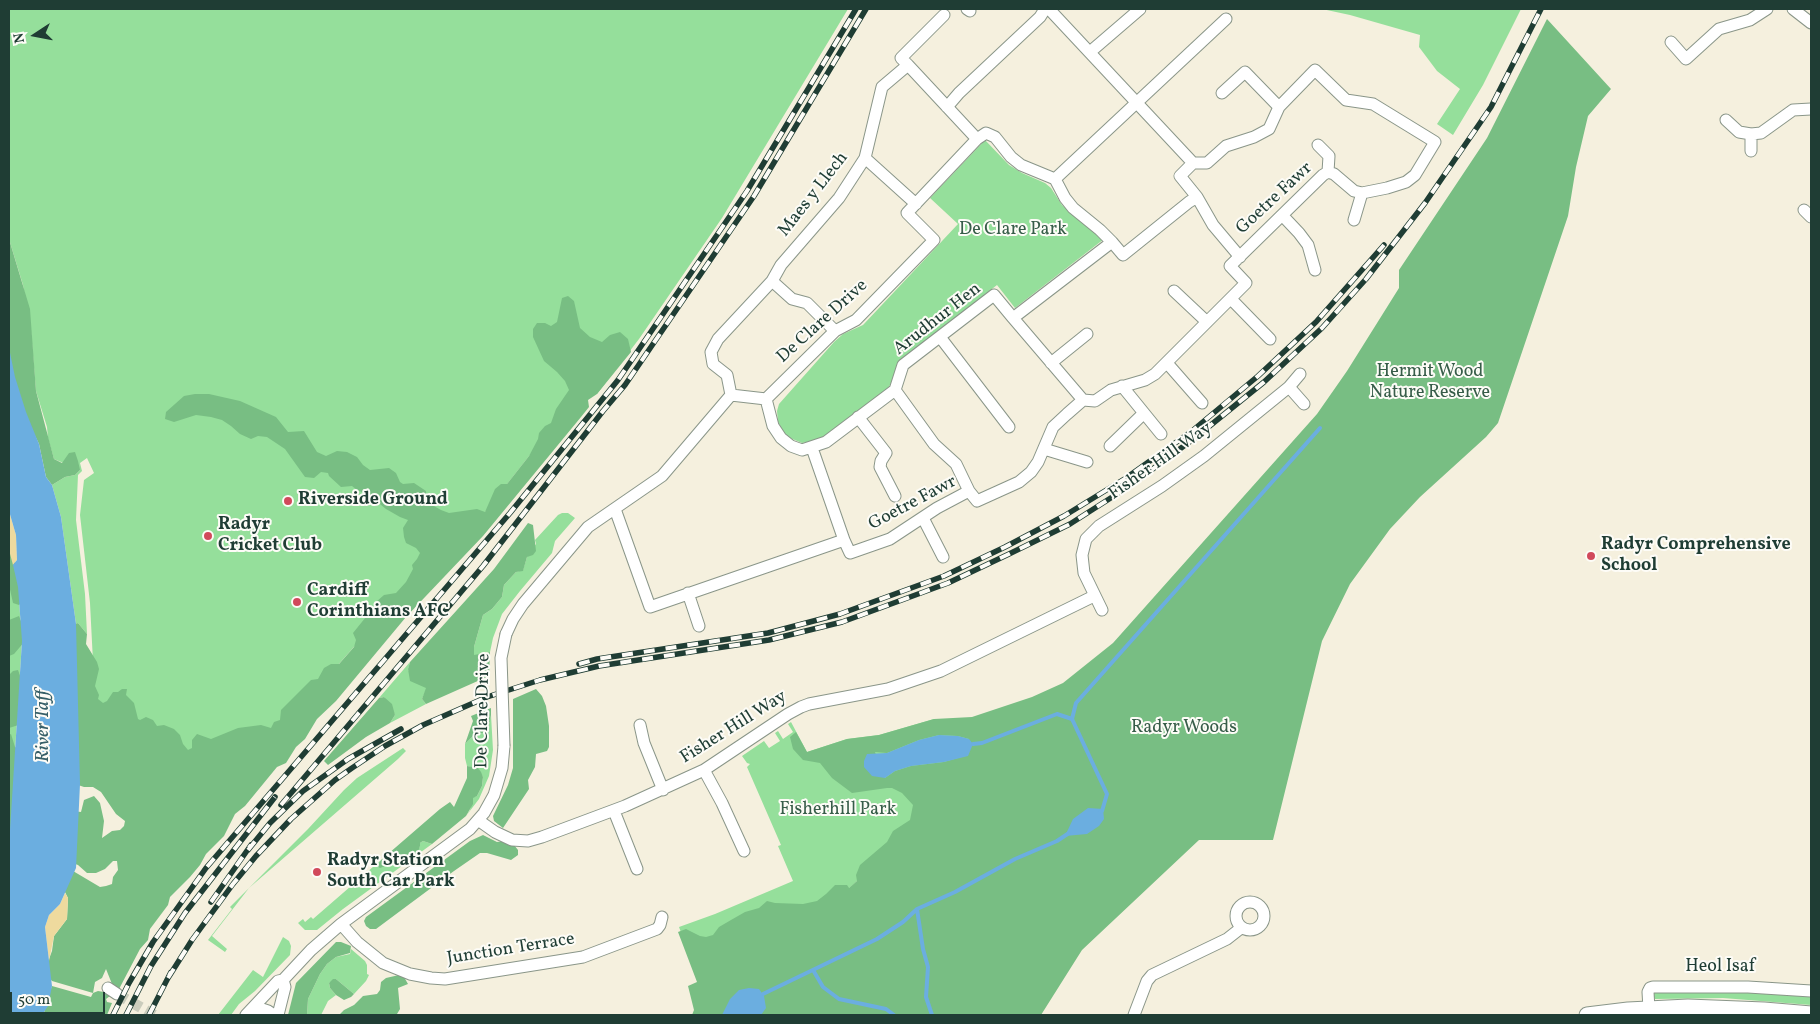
<!DOCTYPE html>
<html>
<head>
<meta charset="utf-8">
<style>
	body { margin:0 }
	#map { position:relative; width:1820px; height:1024px; overflow:hidden; background:#f5f0de; font-family:Vollkorn,serif }
	canvas { display:block }
	.frame { position:absolute; inset:0; border:10px solid #1f3d34; pointer-events:none }
	.north { position:absolute; left:10px; top:10px; width:50px; height:50px; -webkit-text-stroke:4px #fdfcf7; paint-order:stroke; rotate:259deg; font-size:14px; font-weight:700; line-height:20px; text-align:center; color:#1f3d34 }
	.north::after { content:''; display:block; margin:auto; width:18px; height:22px; background:#1f3d34; clip-path:polygon(50% 0,100% 100%,50% 72%,0 100%) }
	.scale { position:absolute; left:10px; top:992px; width:95px; height:22px; box-sizing:border-box; border:2px solid #1f3d34; border-top:0; padding-left:6px; font-size:15px; line-height:18px; white-space:nowrap; color:#1f3d34; -webkit-text-stroke:4px #fdfcf7; paint-order:stroke }
</style>
</head>
<body>
<div id="map">
<canvas width="1820" height="1024"></canvas>
<div class="frame"></div>
<div class="north">N</div>
<div class="scale">50 m</div>
</div>
<script>
const c = document.querySelector('canvas').getContext('2d');
c.lineJoin = 'round';
function paint(path, color) {
  c.fillStyle = color;
  c.fill(path, 'evenodd');
}
function shape(rows) {
  const path = new Path2D();
  for (const r of rows) {
    if (r.length === 3) {
      path.moveTo(r[0] + r[2], r[1]);
      path.arc(r[0], r[1], r[2], 0, 2 * Math.PI);
      continue;
    }
    path.moveTo(r[0], r[1]);
    for (let i = 2; i < r.length; i += 2) path.lineTo(r[i], r[i + 1]);
  }
  return path;
}
function stroke(path, color, width, dash) {
  c.strokeStyle = color;
  c.lineWidth = width;
  c.lineCap = dash ? 'butt' : 'round';
  c.setLineDash(dash || []);
  c.stroke(path);
}
function write(font, color, halo, rows, align = 'center') {
  c.font = font + ' Vollkorn,serif';
  c.lineWidth = 4;
  c.setLineDash([]);
  c.textBaseline = 'middle';
  c.strokeStyle = halo;
  c.fillStyle = color;
  for (const [text, x, y, turn = 0] of rows) {
    c.save();
    c.translate(x, y);
    c.rotate((+turn || 0) * Math.PI / 180);
    c.textAlign = isNaN(turn) ? turn : align;
    if (halo) c.strokeText(text, 0, 0);
    c.fillText(text, 0, 0);
    c.restore();
  }
}
const green = shape([
	[9,9,848,9,722,218,639,339,597,394,580,391,475,525,436,554,277,734,188,759,95,701,90,603,80,515,84,480,94,473,87,458,80,463,82,471,78,475,76,520,85,594,87,634,78,623,76,624,61,517,52,485,65,477,75,475,80,470,54,459,48,438,47,427,36,391,31,331,23,285,9,239],
	[1322,9,1521,9,1483,85,1453,135,1437,124,1460,89,1437,71,1419,47,1420,35,1350,15],
	[985,140,1009,165,1022,173,1045,183,1051,188,1062,205,1104,239,1015,308,997,285,901,360,894,378,887,390,823,439,802,443,790,438,784,433,778,422,777,411,779,404,834,342,843,334,863,325,958,224,930,198],
	[562,513,568,513,575,518,555,541,552,553,520,591,502,614,493,638,490,652,484,652,479,656,474,655,474,647,483,615,492,609,502,597,504,585,516,572,523,570,527,557,536,544,535,540,558,515],
	[9,550,18,587,22,641,9,846],
	[410,662,408,670,427,688,422,699,426,704,390,723,395,715,384,697,379,698],
	[491,715,493,750,489,776,479,799,466,816,470,810,473,797,477,796,482,786,483,777,478,769,467,766,465,758,465,744,475,734,484,733,489,725],
	[934,719,1013,738,855,883,768,959,700,985,679,927,715,914,793,881,778,846,781,845,747,767,750,764,747,763,742,756,764,741,769,748,780,741,775,733,778,731,783,739,793,732,788,724,791,722,807,752,847,739,879,735],
	[403,748,406,751,398,759,249,888,212,936,227,949,225,952,208,940,232,909,230,907,308,829,344,790,357,778],
	[423,841,432,844,343,909,317,930,305,930,298,923,303,919,305,922,311,917,313,919,381,860,380,864,385,866,394,858,413,855,417,852,420,846,420,843],
	[283,937,289,941,291,946,290,955,255,991,239,1004,231,1015,218,1015,253,970,263,977],
	[351,949,365,961,367,965,367,974,369,975,366,981,354,994,336,979,329,983,330,988,336,995,328,1001,321,1015,307,1015,308,999,320,974,327,964,336,957,350,954],
	[1726,990,1811,996,1811,1005,1723,998,1655,999,1653,996,1654,993]
]);
const forest = shape([
	[1547,19,1611,89,1588,116,1576,167,1568,216,1498,423,1486,437,1420,497,1390,529,1350,584,1322,641,1273,840,1199,840,1082,950,1041,1015,692,1015,694,1010,688,986,697,982,678,932,686,929,700,936,706,937,713,935,719,927,731,920,745,912,759,908,767,901,775,903,803,904,817,901,826,894,835,885,847,885,849,888,857,881,856,875,860,865,887,842,893,831,910,820,913,805,902,793,892,788,887,788,852,793,832,778,820,763,803,760,793,749,790,737,796,732,807,752,847,739,879,735,934,719,972,717,1032,697,1063,683,1113,643,1317,414,1347,371,1399,288,1399,270,1487,138],
	[939,735,958,736,969,739,968,755,944,762,911,766,895,771,885,778,875,752,887,753,919,740],
	[9,239,30,309,36,391,54,459,62,463,69,453,75,452,78,461,80,470,75,475,65,477,52,485,46,477,39,444,9,382],
	[568,296,574,301,580,328,590,337,602,342,610,335,620,332,628,339,631,352,597,394,588,400,589,407,581,417,483,536,406,617,336,701,317,719,305,739,296,747,286,763,277,767,245,806,235,814,224,836,206,854,200,865,190,877,170,897,168,905,150,929,148,940,140,949,118,991,112,984,106,969,102,978,95,982,93,993,98,991,110,993,110,996,106,999,107,1002,112,1003,107,1015,44,1015,45,1005,52,986,91,997,93,993,52,981,48,976,46,967,52,951,54,936,67,919,68,898,62,886,73,871,100,887,106,886,112,884,113,877,118,870,117,861,113,861,105,869,96,873,87,873,78,865,64,860,73,811,81,812,84,800,94,796,100,803,104,821,102,838,112,831,120,830,124,826,125,821,116,814,101,792,93,787,84,787,72,783,73,625,78,623,87,634,86,644,97,662,99,669,95,686,99,695,98,699,103,703,107,701,113,692,118,692,122,689,127,689,126,695,134,703,138,719,140,720,146,717,153,720,157,726,164,725,174,729,180,735,183,744,188,750,192,748,192,740,197,734,211,739,238,728,261,725,271,728,274,722,280,720,281,710,311,680,318,679,324,668,331,664,339,664,354,647,356,640,353,633,374,607,376,602,384,595,396,593,406,582,413,569,412,565,417,559,420,553,416,548,406,543,404,537,403,528,408,520,400,517,386,509,369,495,357,490,352,486,341,487,329,476,328,473,321,472,314,478,305,477,285,449,267,437,258,436,251,439,240,434,231,426,222,420,211,417,196,415,174,422,165,419,166,412,184,396,195,394,209,394,240,401,276,417,288,432,304,431,317,452,326,456,337,451,347,452,357,457,363,465,370,470,389,468,396,473,400,482,403,484,414,483,426,491,427,502,441,510,449,513,477,509,485,512,495,489,501,484,507,484,529,456,538,439,539,433,545,426,551,423,556,409,569,390,565,381,557,372,544,361,533,337,533,329,537,323,545,323,551,326,557,322,562,298],
	[528,523,533,525,536,551,533,555,527,557,523,571,516,572,504,585,502,597,492,609,483,615,474,647,474,655,490,652,489,676,426,704,422,699,426,688,410,681,408,669,410,662,494,569],
	[9,535,24,600,19,605,13,603,9,585],
	[19,616,26,634,25,641,14,654,9,656,9,620],
	[18,670,23,684,25,723,9,728,9,675,13,671],
	[536,689,542,696,546,706,549,726,549,747,547,751,536,754,535,767,528,780,529,789,503,828,494,821,493,816,508,785,513,768,513,699],
	[384,697,392,704,395,715,390,723,366,737,328,765,324,761,379,698],
	[491,708,491,715,488,731,484,733,475,734,465,744,473,721,471,716],
	[11,734,15,747,22,751,9,886,9,735],
	[467,766,478,768,481,772,483,777,482,786,477,796,473,798,473,804,466,816,432,844,423,841,420,843,420,846,418,852,413,855,410,854,405,858,394,858,385,866,380,868,377,866,381,860,440,809,450,802,454,807,467,778],
	[483,835,497,842,504,841,514,845,518,850,518,855,511,860,487,853,480,853,454,871,376,929,370,929,366,926,364,921,366,917,470,841],
	[336,942,341,942,351,946,350,953,336,957,327,964,320,974,308,999,307,1015,288,1015,296,983],
	[399,975,404,977,408,984,398,988,400,1009,397,1014,394,1015,339,1015,344,1010,354,1005,363,996,377,994,380,990,381,982,386,978],
	[333,979,336,979,354,994,351,997,344,1000,336,995,330,988,329,983]
]);
const sand = shape([
	[9,511,16,535,17,560,13,565,9,550],
	[65,893,68,898,67,919,54,936,49,961,45,927,49,915,60,904]
]);
const water = shape([
	[9,348,15,377,26,412,39,444,46,477,52,485,61,517,76,624,80,784,76,868,60,904,49,915,45,927,52,986,48,1006,42,1015,9,1015,9,846,22,641,18,587,13,565,17,560,16,535,9,511],
	[939,735,958,736,969,739,973,744,968,756,944,762,911,766,895,771,885,778,872,776,864,767,864,761,867,754,887,753,919,740],
	[1088,808,1103,809,1104,819,1099,826,1087,834,1065,836,1073,819],
	[749,988,759,989,764,996,766,1008,761,1015,722,1015,730,999,739,990]
]);
const stream = shape([
	[1072,719,1076,703,1320,428],
	[973,744,982,743,1057,714,1072,719,1107,794,1102,811,1100,812],
	[917,909,923,949,928,967,926,997,932,1015],
	[813,970,823,987,839,999,886,1009,894,1015],
	[763,994,877,939,903,922,917,909,955,892,1015,859,1057,841,1069,833]
]);
const streetTunnel = shape([
	[117,994,154,1015]
]);
const street = shape([
	[967,9,970,11],
	[1049,9,1193,163],
	[1793,9,1811,23],
	[1671,42,1686,59,1719,29,1750,20,1767,9],
	[1090,52,1140,9],
	[908,65,901,58,944,15],
	[1222,93,1245,72,1279,107],
	[947,107,959,93,1040,17,1045,9],
	[1726,120,1739,132,1751,134,1761,133,1793,110,1811,109],
	[1318,145,1329,156,1328,172],
	[1751,151,1751,134],
	[865,158,916,204],
	[1055,179,1065,198,1073,208,1100,230,1112,242],
	[1197,197,1213,225,1240,257],
	[1804,210,1811,217],
	[1282,215,1299,233,1308,245,1315,270],
	[1354,220,1362,193],
	[772,281,792,299,807,303,835,331],
	[1174,291,1207,322],
	[1231,299,1270,339],
	[1013,318,1083,400],
	[940,337,1009,427],
	[1051,363,1087,334],
	[1167,363,1202,403],
	[1122,386,1161,434],
	[1289,387,1304,404],
	[895,390,934,444,956,464,969,491],
	[731,395,727,375,713,364,711,352,718,339,772,281,781,265,839,198,865,158,882,87,908,65,977,139],
	[858,417,886,453,881,461,880,467,895,496],
	[1110,446,1143,414],
	[812,448,844,540],
	[1044,449,1087,462],
	[615,509,650,607,844,540,850,553,890,539,937,508,969,491,977,501,1019,482,1031,472,1038,462,1053,427,1067,414,1083,400,1095,401,1111,390,1145,380,1155,374,1246,283,1230,266,1323,175,1328,172,1334,174,1354,191,1362,193,1387,188,1406,182,1415,175,1435,142,1373,104,1346,100,1315,70,1279,107,1269,129,1254,137,1226,146,1207,163,1193,163,1180,176,1197,197,1189,202,1123,255,1112,242,1013,318,994,295,903,365,895,390,826,442,802,450,791,446,781,438,773,426,766,399],
	[923,518,943,557],
	[688,593,699,626],
	[1102,610,1084,573,1082,555,1086,539,1099,526,1162,486,1204,456,1289,387,1300,374],
	[506,634,513,619,523,604,588,527,662,476,731,395,766,399,835,331,856,320,934,240,907,213,977,139,986,133,995,137,1011,157,1021,165,1055,179,1226,19],
	[640,725,644,743,663,790],
	[704,770,722,803,744,851],
	[614,811,637,869],
	[478,820,495,832,512,840,528,841,542,837,625,806,704,770,788,714,801,707,809,704,888,689,941,671,1094,596],
	[1250,916,14],
	[341,924,357,942,383,963,410,974,431,978,445,979,583,957,657,929,660,925,662,917],
	[108,988,117,994],
	[1649,1009,1648,992,1650,988,1653,987,1748,987,1811,991],
	[248,1013,256,1009,262,1009,268,1011,274,1015],
	[246,1015,278,981,283,980,311,950,341,924,470,829,484,813,494,795,502,768,504,746],
	[278,1015,285,987,283,980],
	[1134,1015,1147,981,1152,975,1227,939,1241,928]
]);
const secondary = shape([
	[1587,1015,1628,1010,1688,1007,1764,1010,1811,1014]
]);
const rail = shape([
	[579,664,597,659,768,633,840,614,944,576,1005,547,1064,516,1126,478,1192,431,1258,376,1316,322,1384,245],
	[281,805,483,566,603,411,625,385,754,196,866,9],
	[248,850,270,823,303,791,348,759,401,729],
	[211,902,251,845],
	[168,978,192,940,233,884,256,856,291,819,335,780,352,768,385,746,423,725,487,697,540,680,599,666,769,640,842,622,948,583,1009,554,1070,524,1131,485,1196,437,1264,382,1322,328,1366,279,1425,203,1491,107,1541,9],
	[113,1015,129,983,153,942,206,868,510,513,618,380,747,191,856,9],
	[126,1015,151,966,185,913,275,797],
	[149,1015,171,972]
]);
const streetBridge = shape([
	[504,746,501,658,506,634]
]);
const markers = [
	[288,501,5,"#d1495b"],
	[208,536,5,"#d1495b"],
	[1591,556,5,"#d1495b"],
	[297,602,5,"#d1495b"],
	[317,872,5,"#d1495b"]
];
const streetNames = [
	["Maes y Llech",814,195,-52],
	["Goetre Fawr",1275,199,-43],
	["Arudhur Hen",938,320,-38],
	["De Clare Drive",823,322,-42],
	["Fisher Hill Way",1161,462,-35],
	["Goetre Fawr",913,504,-28],
	["De Clare Drive",484,711,-89],
	["Fisher Hill Way",734,728,-32],
	["Junction Terrace",511,950,-9],
	["Heol Isaf",1720,968]
];
const parkNames = [
	["De Clare Park",1013,231],
	["Hermit Wood",1430,373],
	["Nature Reserve",1430,394],
	["Radyr Woods",1184,729],
	["Fisherhill Park",838,811]
];
const poiNames = [
	["Riverside Ground",298,501],
	["Radyr",218,526],
	["Cricket Club",218,547],
	["Radyr Comprehensive",1601,546],
	["School",1601,567],
	["Cardiff",307,592],
	["Corinthians AFC",307,613],
	["Radyr Station",327,862],
	["South Car Park",327,883]
];
const waterNames = [
	["River Taff",45,726,-90]
];
paint(green, '#95df9b');
paint(forest, '#78be83');
paint(sand, '#eeda9e');
paint(water, '#6baee0');
stroke(stream, '#6baee0', 4);
stroke(streetTunnel, '#caccbc', 11, [11, 5.5]);
stroke(street, '#8a9689', 13);
stroke(secondary, '#8a9689', 17);
stroke(street, '#fff', 11);
stroke(secondary, '#fff', 15);
stroke(rail, '#1f3d34', 5.5);
stroke(rail, '#fdfcf7', 4, [11]);
stroke(streetBridge, '#8a9689', 13, []);
stroke(streetBridge, '#fff', 11);
for (const [x, y, r, color] of markers) {
  const dot = new Path2D();
  dot.arc(x, y, r, 0, 2 * Math.PI);
  c.fillStyle = color;
  c.fill(dot);
  stroke(dot, '#fdfcf7', 2);
}
write('18px', '#1f3d34', '#fdfcf7', streetNames);
write('18px', '#375d49', '#fdfcf7', parkNames);
write('bold 18px', '#1f3d34', '#fdfcf7', poiNames, 'left');
write('italic 19px', '#365f68', '#fdfcf7', waterNames);
</script>
</body>
</html>
